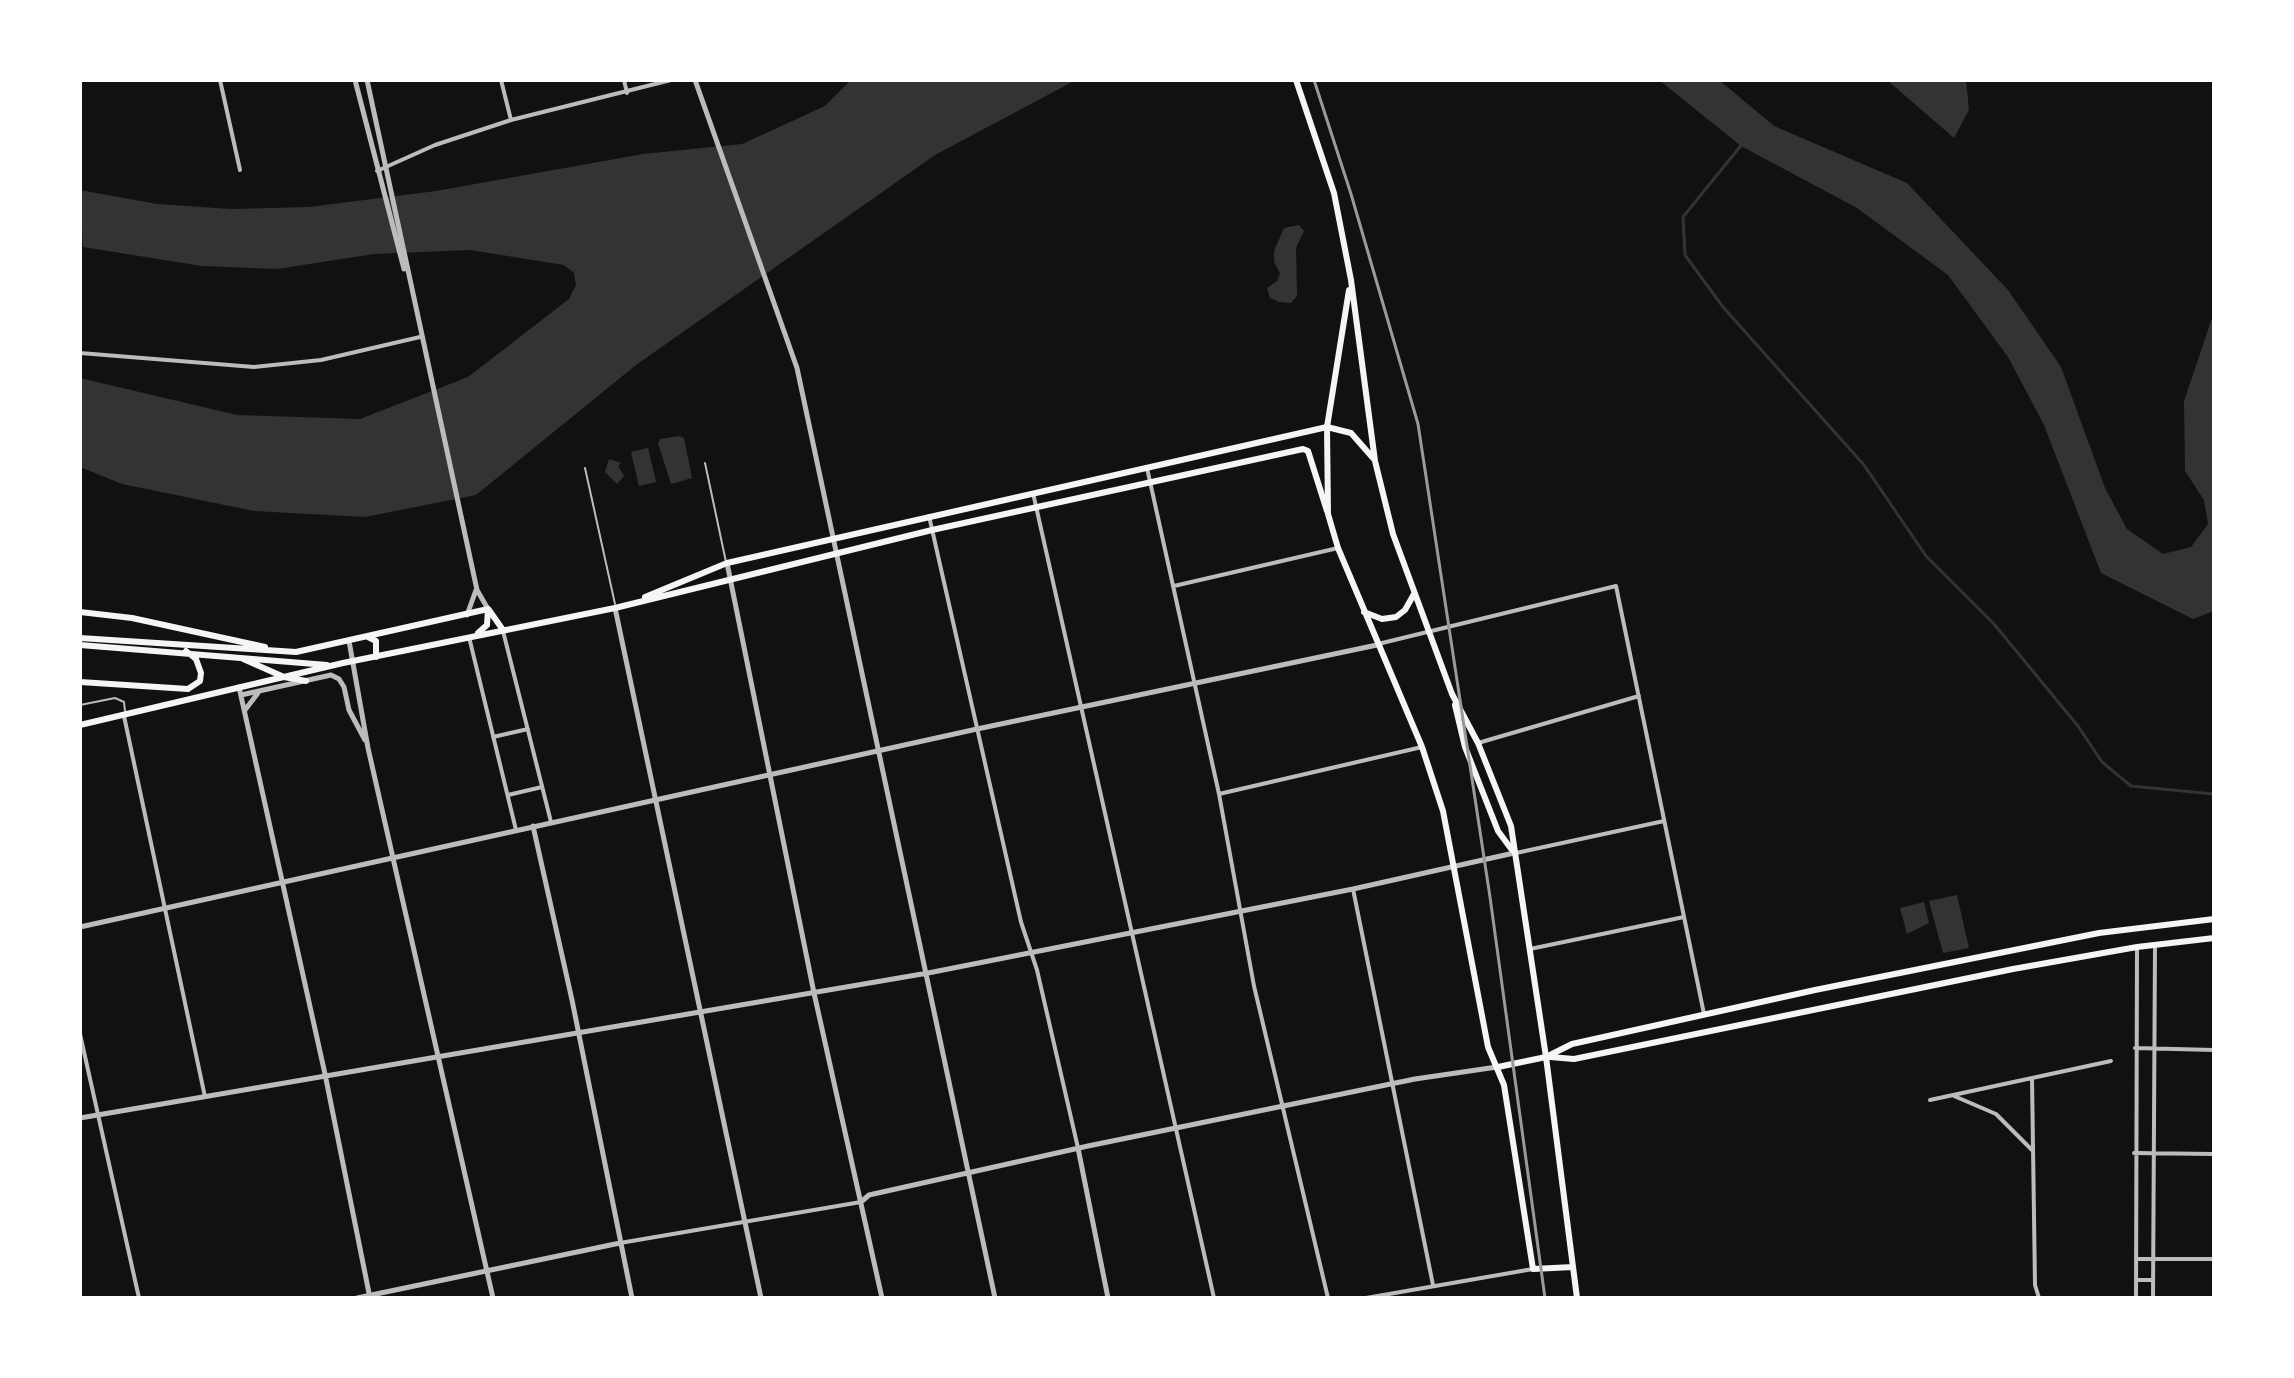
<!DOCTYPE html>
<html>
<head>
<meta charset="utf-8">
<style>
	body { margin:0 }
	#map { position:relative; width:2294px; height:1378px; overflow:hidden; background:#111; font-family:"Asap Condensed",sans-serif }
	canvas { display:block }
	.frame { position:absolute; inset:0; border:82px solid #fff; pointer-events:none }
</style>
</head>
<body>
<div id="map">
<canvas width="2294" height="1378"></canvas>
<div class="frame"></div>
</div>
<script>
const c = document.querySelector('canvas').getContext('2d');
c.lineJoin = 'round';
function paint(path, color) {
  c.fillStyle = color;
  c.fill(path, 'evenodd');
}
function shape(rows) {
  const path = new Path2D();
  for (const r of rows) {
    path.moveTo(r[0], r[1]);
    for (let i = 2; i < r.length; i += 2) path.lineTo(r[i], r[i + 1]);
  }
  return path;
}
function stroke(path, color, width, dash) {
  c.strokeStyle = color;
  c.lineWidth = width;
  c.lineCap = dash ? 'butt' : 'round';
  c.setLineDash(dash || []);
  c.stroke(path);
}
const water = shape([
	[851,80,1076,80,935,155,636,365,476,495,365,517,254,511,122,484,80,467,80,378,237,415,360,419,468,377,569,299,576,285,574,273,564,265,470,250,374,254,277,269,202,266,83,247,80,190,157,204,231,209,309,207,436,191,643,154,742,144,825,106],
	[1659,80,1719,80,1774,126,1907,183,2008,290,2061,367,2105,488,2127,529,2163,554,2191,547,2208,524,2204,500,2185,471,2184,401,2214,312,2214,611,2193,619,2101,573,2044,425,2008,357,1948,275,1857,208,1741,146],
	[1887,80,1966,80,1969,110,1954,138],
	[1299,225,1304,231,1296,248,1297,296,1291,303,1279,302,1270,298,1267,288,1277,281,1280,273,1274,262,1274,251,1284,228],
	[679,436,684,438,692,478,671,484,658,443,660,439],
	[648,448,656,482,639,486,631,452],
	[609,459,621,463,618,466,624,476,617,484,605,472],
	[1957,895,1969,948,1943,953,1929,901],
	[1924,902,1929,923,1907,934,1900,908]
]);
const stream = shape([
	[1743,143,1683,217,1685,255,1723,307,1864,465,1926,556,1994,624,2078,726,2102,762,2131,786,2214,794]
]);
const service = shape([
	[705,463,726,562],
	[585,468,615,604],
	[80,705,115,698,124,702,125,711]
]);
const minor = shape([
	[220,80,240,170],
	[501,80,511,120],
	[624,80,627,93],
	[377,171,435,145,511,120,671,80],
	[80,353,254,367,321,360,420,337],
	[1147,468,1219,794,1254,986,1328,1298],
	[1033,493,1214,1298],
	[929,516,1021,922,1037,970,1078,1148],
	[1174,586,1338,548],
	[503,631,551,822],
	[469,637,516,830],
	[1378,644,1616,586,1704,1014],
	[124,716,205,1097],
	[493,737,528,729],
	[1478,743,1639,696],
	[1219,794,1422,747],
	[508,795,542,787],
	[1516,853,1664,821],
	[1353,889,1433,1285],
	[1530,949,1684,917],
	[80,1034,139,1298],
	[2135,1048,2214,1050],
	[2032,1078,2035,1285,2039,1298],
	[1954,1096,1996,1114,2033,1151],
	[1930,1100,2111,1061],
	[2134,1153,2214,1154],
	[620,1243,861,1202],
	[2136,1259,2214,1259],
	[2136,1280,2152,1280],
	[1366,1298,1533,1269],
	[2136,1298,2137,947],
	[2153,1298,2155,945]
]);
const tertiary = shape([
	[355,80,404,269],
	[367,80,477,590,488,609],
	[695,80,797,368,995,1298],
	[727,563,814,993,882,1298],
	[615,608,761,1298],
	[467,615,476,590],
	[349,641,368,748,493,1298],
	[239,687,325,1074,370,1298],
	[241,695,331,675,339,679,344,687,349,710,365,740],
	[245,710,258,693],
	[533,826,572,1000,632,1298],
	[80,927,977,729,1377,645],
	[80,1118,928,973,1353,889,1514,853],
	[1078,1148,1108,1298],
	[861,1202,869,1195,1088,1146,1415,1079,1497,1067],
	[357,1298,620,1243]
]);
const secondary = shape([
	[645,597,727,563,1327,427],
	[489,610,503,630],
	[80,612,132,618,265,647],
	[478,633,487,625,488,609],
	[368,637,376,641,376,657],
	[80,638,296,652,488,609],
	[80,645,327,665],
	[241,658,284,677,306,681],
	[80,682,188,689,200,681,201,673,196,659,186,651],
	[80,725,343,663,615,608,932,530,1303,449,1308,451,1327,511],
	[1550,1057,1574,1059,2013,969,2137,947,2214,938],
	[1498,1067,1546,1057,1572,1044,1815,990,2099,933,2214,919]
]);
const primary = shape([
	[1296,80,1334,193,1351,280,1375,461,1393,534,1452,694,1478,743,1511,826,1546,1057,1577,1298],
	[1349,290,1327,427,1328,514,1338,548,1422,747,1443,811,1488,1047,1504,1085,1533,1269,1573,1267],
	[1327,427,1351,433,1373,458],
	[1364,612,1382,619,1396,617,1405,610,1414,594],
	[1455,705,1465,747,1498,831,1512,850]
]);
const rail = shape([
	[1314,80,1351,194,1418,424,1490,897,1545,1298]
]);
paint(water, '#333');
stroke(stream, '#333', 3);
stroke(service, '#bcbcbc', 2);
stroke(minor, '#bcbcbc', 4);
stroke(tertiary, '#bcbcbc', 5);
stroke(secondary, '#f5f5f5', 6);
stroke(primary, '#f5f5f5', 6);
stroke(rail, '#9a9a9a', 3);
</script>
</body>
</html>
